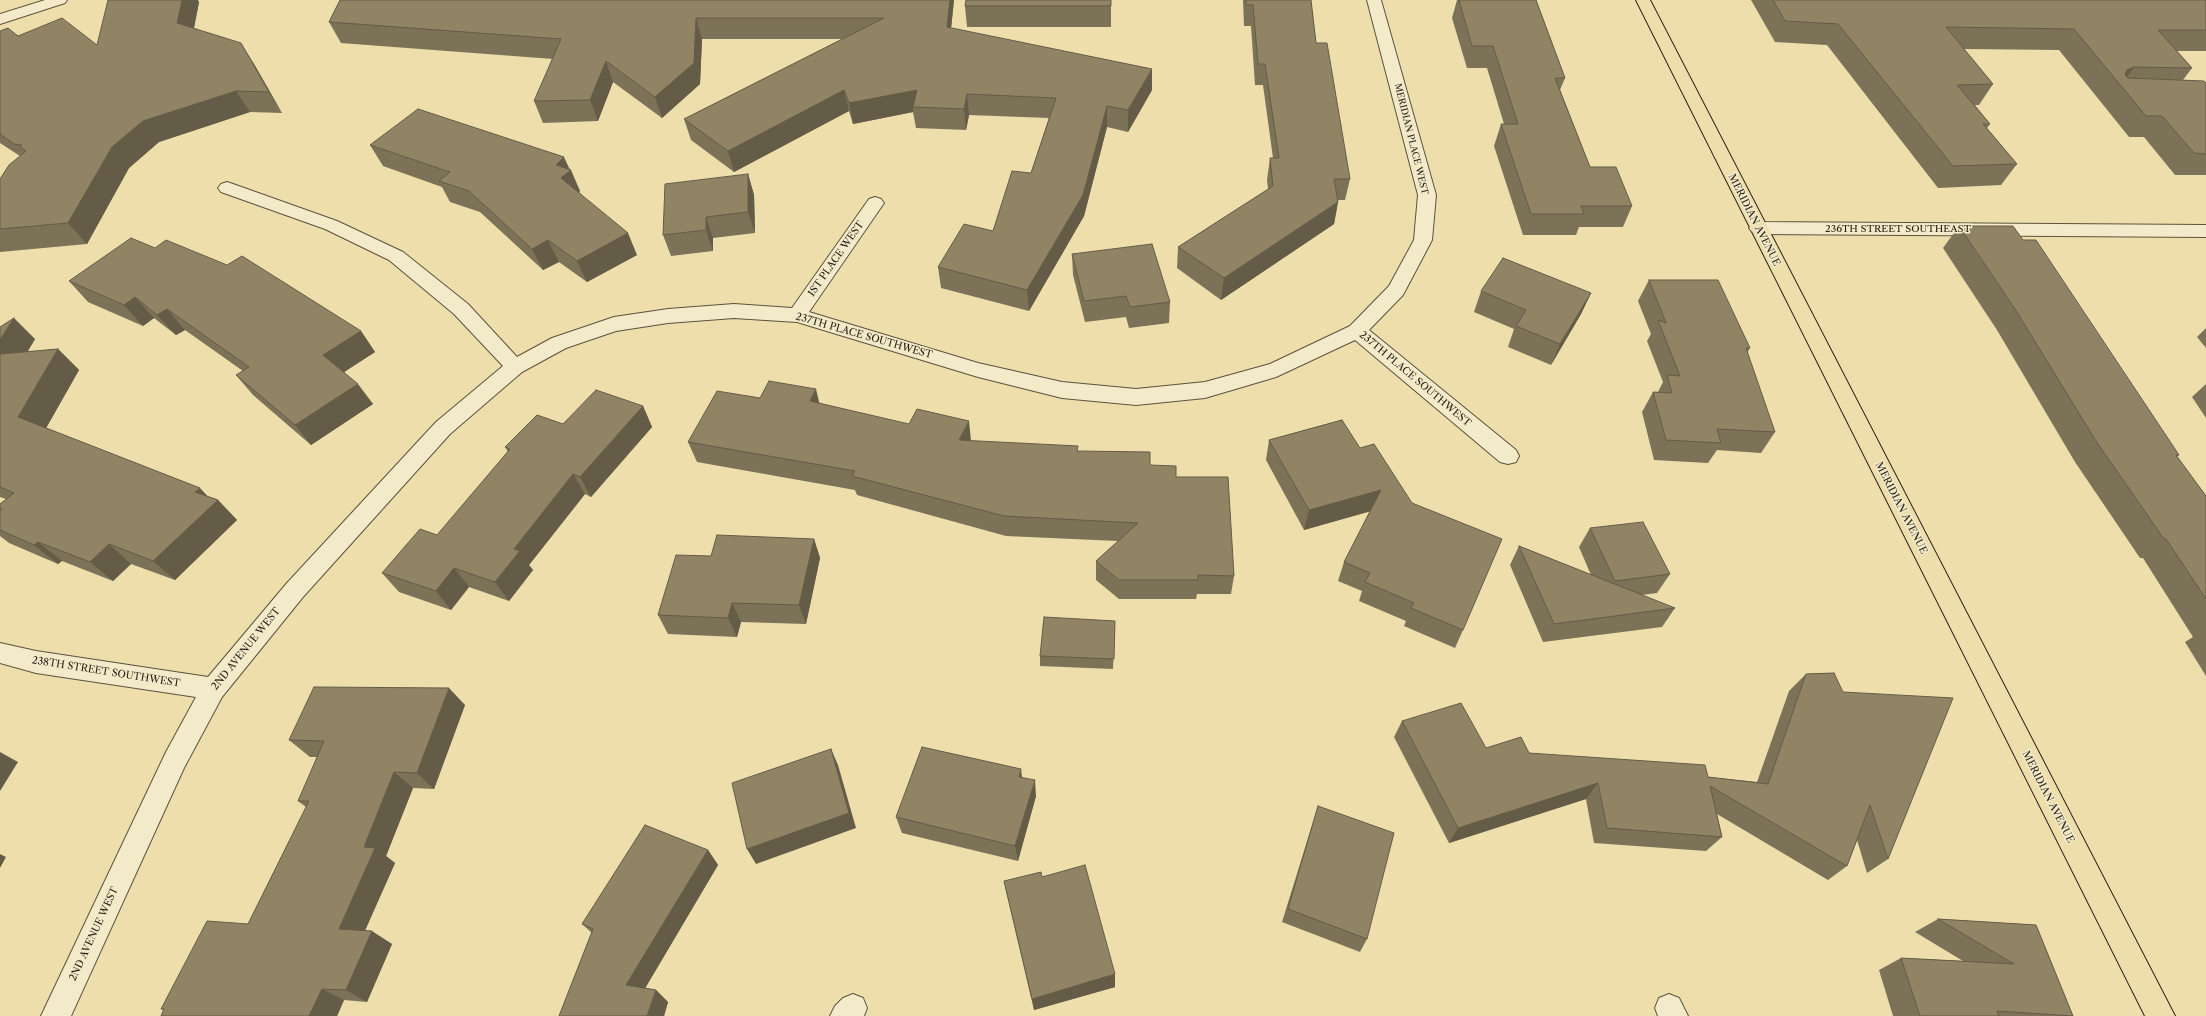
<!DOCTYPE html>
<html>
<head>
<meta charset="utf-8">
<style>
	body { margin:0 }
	canvas { display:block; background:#eddeac }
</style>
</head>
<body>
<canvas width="2206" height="1016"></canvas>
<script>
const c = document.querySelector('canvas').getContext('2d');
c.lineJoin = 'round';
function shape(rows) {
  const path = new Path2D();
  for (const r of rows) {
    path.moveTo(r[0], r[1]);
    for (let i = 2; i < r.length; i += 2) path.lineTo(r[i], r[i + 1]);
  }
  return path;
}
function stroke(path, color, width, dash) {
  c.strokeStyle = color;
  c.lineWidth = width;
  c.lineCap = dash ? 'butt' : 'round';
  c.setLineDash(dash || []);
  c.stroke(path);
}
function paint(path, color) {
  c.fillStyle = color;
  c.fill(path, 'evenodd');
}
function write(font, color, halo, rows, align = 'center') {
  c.font = font + ' "Libre Caslon Text",serif';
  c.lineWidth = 3;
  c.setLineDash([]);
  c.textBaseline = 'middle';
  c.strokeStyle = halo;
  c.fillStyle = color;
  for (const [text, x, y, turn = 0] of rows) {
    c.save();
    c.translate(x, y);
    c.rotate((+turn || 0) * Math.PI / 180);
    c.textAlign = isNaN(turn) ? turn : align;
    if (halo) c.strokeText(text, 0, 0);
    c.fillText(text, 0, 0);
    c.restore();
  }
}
const minor = shape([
	[45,0,67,0,65,3,0,24,0,14,45,0],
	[1367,0,1381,0,1436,195,1432,240,1403,295,1369,330,1516,450,1519,456,1516,462,1508,464,1500,462,1355,340,1276,377,1205,398,1136,405,1062,398,978,377,797,322,734,318,668,323,616,331,566,348,522,372,450,434,303,597,222,697,184,768,71,1016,41,1016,166,752,196,697,36,673,0,663,0,643,36,651,208,677,287,583,436,422,503,366,454,314,389,260,325,229,221,192,218,188,221,184,227,182,233,184,337,221,403,252,468,304,517,357,552,338,614,317,668,309,734,304,792,308,869,199,875,197,881,199,884,203,809,312,978,363,1062,382,1136,389,1205,382,1270,364,1350,326,1389,286,1414,240,1418,195,1367,0],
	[1758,222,2206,225,2206,237,1758,234,1752,232,1749,228,1752,224,1758,222],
	[853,994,863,998,867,1008,864,1016,830,1016,835,1006,843,998,853,994],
	[1669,994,1679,998,1688,1016,1658,1016,1655,1008,1659,998,1669,994]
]);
const major = shape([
	[1636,0,1650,0,2175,1016,2145,1016,1636,0]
]);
const wall = shape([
	[340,0,954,0,951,28,1152,90,1128,132,1107,127,1084,216,1029,311,941,288,938,267,993,231,1031,173,1049,118,969,115,966,130,916,128,913,112,853,124,849,111,734,172,691,140,684,119,842,39,702,39,700,84,662,118,613,82,598,121,543,123,534,101,553,59,341,43,329,22],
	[1111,0,1111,27,967,27,965,6],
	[1243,0,1311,0,1316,43,1350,179,1345,200,1338,200,1338,202,1334,224,1221,300,1177,268,1178,247,1268,189,1267,180,1270,158,1273,158,1263,85,1255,85,1251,26,1244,26],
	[1457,0,1536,0,1565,78,1560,90,1590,167,1632,206,1623,227,1579,227,1576,235,1523,235,1494,146,1501,124,1504,124,1487,68,1467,68,1452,18],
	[1751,0,2206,0,2206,51,2177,51,2192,68,2183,80,2206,83,2206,175,2175,175,2144,137,2129,137,2059,50,1964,49,1993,84,1979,105,1975,105,1990,124,1987,128,2017,164,2001,185,1938,188,1827,45,1775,42],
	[199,2,194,28,254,64,282,113,250,112,159,142,129,168,87,244,0,252,0,179,20,156,0,143,0,31,18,36,97,45],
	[370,145,569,169,580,191,579,192,637,255,587,282,559,262,543,270,480,212,450,202,442,187,383,166],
	[748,174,754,195,755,233,713,238,713,251,671,256,663,235],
	[1959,226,2179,455,2177,457,2206,496,2206,676,2185,642,2193,637,2143,558,2140,558,2075,462,1997,330,1943,248],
	[155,248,361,331,375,352,344,372,373,404,311,445,253,395,236,375,243,371,185,330,176,335,154,318,143,326,88,302,69,281],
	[1072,254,1170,302,1169,323,1129,328,1126,317,1085,322,1073,275],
	[1649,280,1750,348,1747,353,1775,432,1761,453,1717,450,1708,463,1654,460,1642,412,1653,392,1658,392,1663,382,1647,341,1651,334,1638,301],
	[1481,291,1591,293,1581,314,1551,365,1508,347,1514,329,1474,312],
	[0,327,35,339,27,352,58,349,79,370,46,428,208,497,218,500,237,520,175,580,131,564,113,581,62,561,58,564,9,543,0,536,0,504,6,499,0,497],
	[2206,328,2206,348,2197,337],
	[2206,384,2206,418,2192,397],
	[760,398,819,403,971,441,1078,451,1150,465,1176,477,1234,576,1231,594,1197,594,1196,599,1119,599,1096,580,1096,561,1118,541,1006,536,857,495,855,490,697,462,688,442],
	[643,406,652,427,591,497,585,494,529,565,533,570,509,601,469,587,451,610,399,592,382,573,437,535,508,452,505,447,563,424],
	[1342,420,1463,630,1455,648,1404,626,1406,621,1359,601,1362,591,1338,581,1344,562,1370,511,1304,530,1266,460,1269,440],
	[1590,528,1670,574,1657,593,1642,595,1675,608,1662,627,1543,642,1510,565,1519,546,1591,575,1579,547],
	[814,539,820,558,806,624,741,622,737,637,668,634,658,615,711,556],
	[1115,621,1113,669,1040,666,1040,656],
	[1834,673,1888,859,1867,873,1857,840,1847,866,1828,880,1717,814,1722,837,1706,851,1594,843,1586,799,1449,843,1394,737,1402,721,1486,748,1529,753,1708,777,1757,782,1789,691,1806,674],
	[465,705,434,789,413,788,386,856,395,863,365,930,392,944,367,1002,344,1000,337,1016,161,1016,164,1010,161,1009,248,924,306,807,298,801,317,757,310,757,289,740],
	[1022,777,1036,796,1018,861,902,833,896,817],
	[1318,806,1367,939,1360,952,1282,922,1313,822],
	[708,850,718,865,645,988,656,990,668,1002,664,1016,559,1016,592,933,582,924],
	[1042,877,1115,987,1034,1010,1007,895,1004,881],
	[1938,919,2036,925,2073,1016,1893,1016,1879,970,1901,958,1963,961,1915,932]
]);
const shadedWall = shape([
	[182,0,198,0,199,2,191,43,177,23],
	[950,0,954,0,949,48,947,27],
	[696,18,702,39,700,84,662,118,655,97],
	[241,43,254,64,282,113,269,92],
	[606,61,613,82,598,121,590,100],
	[2134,67,2121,85,2127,70],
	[1152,69,1152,90,1128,132,1128,110],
	[844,90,849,111,734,172,728,151],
	[917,90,913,107,913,112,853,124,849,103],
	[236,91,250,112,159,142,129,168,87,244,68,223,112,147,143,121],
	[967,94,969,115,966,130,964,109],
	[1107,106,1107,127,1084,216,1029,311,1027,290],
	[564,157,570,170,571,170,580,191,571,199,556,165],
	[748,174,754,195,755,233,748,212],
	[1338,202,1334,224,1221,300,1224,278],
	[706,217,713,238,713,251,706,230],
	[628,233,637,255,587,282,577,261],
	[548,240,559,262,543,270,532,249],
	[1591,293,1581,314,1551,365,1560,344],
	[135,297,154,318,143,326,124,305],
	[167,309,185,330,176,335,157,315],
	[14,318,35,339,14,375,0,363,0,340],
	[361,331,375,352,338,376,323,355],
	[58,349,79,370,41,437,18,417],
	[358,384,373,404,311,445,295,425],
	[816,389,821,410,810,401],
	[643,406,652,427,591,497,580,477],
	[969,421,971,441,959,440],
	[573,474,585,494,529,565,533,570,509,601,495,582,514,549],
	[200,488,214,503,218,500,237,520,175,580,153,561,195,492],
	[1381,490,1375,510,1304,530,1309,510],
	[814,539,820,558,806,624,799,605],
	[38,542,62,561,58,564,34,545],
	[109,544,131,564,113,581,90,562],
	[454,568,469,587,451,610,436,591],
	[732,603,741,622,737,637,728,618],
	[449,688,465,705,434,789,417,773],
	[831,749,838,765,856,828,756,864,747,849],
	[0,752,18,762,0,791],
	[1021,769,1023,786,1019,777],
	[394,772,413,788,386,856,395,863,360,942,339,929,364,847],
	[1035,780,1036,796,1018,861,1015,846],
	[1598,783,1586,799,1449,843,1458,828],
	[708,850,718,865,640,997,626,985],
	[0,854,6,857,0,868],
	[372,931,392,944,367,1002,346,990],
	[1115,974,1115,987,1034,1010,1032,999],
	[322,989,344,1000,337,1016,309,1016],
	[656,990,668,1002,664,1016,647,1016]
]);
const building = shape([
	[108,0,182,0,177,23,241,43,269,92,236,91,143,121,112,147,68,223,0,229,0,179,9,165,26,151,20,147,22,145,14,144,0,134,0,31,8,28,18,36,62,18,97,45,108,0],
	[340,0,950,0,947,27,1152,69,1128,110,1107,106,1083,195,1027,290,938,267,964,224,993,231,1012,171,1031,173,1056,98,967,94,964,109,913,107,917,90,849,103,844,90,728,151,684,119,884,18,696,18,694,63,655,97,606,61,590,100,534,101,561,39,329,22,340,0],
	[966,0,1111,0,1111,6,965,6,966,0],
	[1246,0,1311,0,1316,43,1327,43,1350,179,1334,179,1338,202,1224,278,1178,247,1273,186,1270,158,1279,158,1265,64,1258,64,1253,5,1246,5,1246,0],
	[1459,0,1536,0,1565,78,1555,78,1590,167,1616,167,1632,206,1581,206,1584,214,1531,214,1501,124,1518,124,1493,46,1472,46,1459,0],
	[1773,0,2206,0,2206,30,2158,30,2192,68,2134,67,2127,70,2125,75,2128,78,2204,81,2206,83,2206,154,2194,153,2162,116,2146,116,2074,29,1946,27,1993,84,1957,85,1990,124,1983,124,2017,164,1953,166,1838,24,1785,21,1773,0],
	[418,109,564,157,556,165,571,170,561,178,628,233,577,261,548,240,532,249,469,191,439,181,450,172,370,145,418,109],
	[748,174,748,212,706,217,706,230,663,235,665,184,748,174],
	[1959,226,2013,226,2023,240,2036,240,2179,455,2176,455,2206,496,2206,599,2166,539,2164,539,2096,441,2015,309,1959,226],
	[131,238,155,248,166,240,227,265,242,256,361,331,323,355,358,384,295,425,236,375,249,367,167,309,157,315,135,297,124,305,69,281,131,238],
	[1152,244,1170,302,1130,307,1126,296,1084,301,1072,254,1152,244],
	[1503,258,1591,293,1560,344,1516,326,1526,310,1481,291,1503,258],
	[1649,280,1718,280,1750,348,1746,348,1775,432,1717,429,1721,443,1666,440,1653,392,1672,393,1667,375,1680,376,1658,320,1666,323,1649,280],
	[14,318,0,340,0,327,14,318],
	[58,349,18,417,200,488,195,492,218,500,153,561,109,544,90,562,38,542,34,545,0,530,0,511,2,509,0,508,0,504,14,493,0,487,0,354,58,349],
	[769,381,816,389,810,401,909,424,917,409,969,421,959,440,1078,446,1077,451,1150,452,1150,465,1176,466,1176,477,1228,477,1234,576,1198,575,1198,580,1119,580,1096,561,1138,523,1004,516,852,476,855,471,688,442,717,391,760,398,769,381],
	[596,390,643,406,580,477,573,474,514,549,520,551,495,582,454,568,436,591,382,573,420,529,437,535,510,449,505,447,537,415,563,424,596,390],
	[1342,420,1360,448,1374,444,1412,503,1502,539,1463,630,1411,608,1414,603,1365,582,1370,573,1344,562,1381,490,1309,510,1269,440,1342,420],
	[1643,522,1670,574,1615,581,1590,528,1643,522],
	[717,535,814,539,799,605,732,603,728,618,658,615,676,555,711,556,717,535],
	[1519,546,1675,608,1554,624,1519,546],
	[1044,617,1115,621,1114,659,1040,656,1044,617],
	[1834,673,1843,692,1953,698,1888,859,1870,805,1847,866,1710,786,1722,837,1607,828,1598,783,1458,828,1402,721,1461,703,1486,748,1521,737,1529,753,1705,765,1708,777,1768,784,1806,674,1834,673],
	[314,687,449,688,417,773,394,772,364,847,375,848,339,929,372,931,346,990,322,989,309,1016,161,1016,164,1009,161,1009,207,921,248,924,309,801,298,801,324,741,289,740,314,687],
	[922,747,1021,769,1019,777,1035,780,1015,846,896,817,922,747],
	[831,749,849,813,747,849,732,783,831,749],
	[1318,806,1394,833,1367,939,1288,909,1318,806],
	[645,825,708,850,626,985,656,990,647,1016,559,1016,593,929,582,924,645,825],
	[1085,865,1115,974,1032,999,1004,881,1041,872,1042,877,1085,865],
	[1938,919,2036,925,2073,1016,1997,1011,1999,1016,1920,1016,1901,958,2014,964,1938,919]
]);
const farStreetnames = [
	["MERIDIAN PLACE WEST",1411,139,76]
];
const streetNames = [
	["MERIDIAN AVENUE",1754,220,63],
	["236TH STREET SOUTHEAST",1898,229],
	["1ST PLACE WEST",836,259,-55],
	["237TH PLACE SOUTHWEST",864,336,16],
	["237TH PLACE SOUTHWEST",1415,379,40],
	["MERIDIAN AVENUE",1901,508,63],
	["2ND AVENUE WEST",246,649,-51],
	["238TH STREET SOUTHWEST",106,672,9],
	["MERIDIAN AVENUE",2048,797,63],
	["2ND AVENUE WEST",94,934,-65]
];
stroke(minor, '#5c523e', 2);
stroke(major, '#2b2319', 2);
paint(minor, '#f3eac9');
paint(major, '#eddeac');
paint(wall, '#7c7257');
paint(shadedWall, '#655c47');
paint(building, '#908465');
stroke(building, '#655c47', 1);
write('9px', '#2b2319', '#f3eac9', farStreetnames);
write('10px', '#2b2319', '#f3eac9', streetNames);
</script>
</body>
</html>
